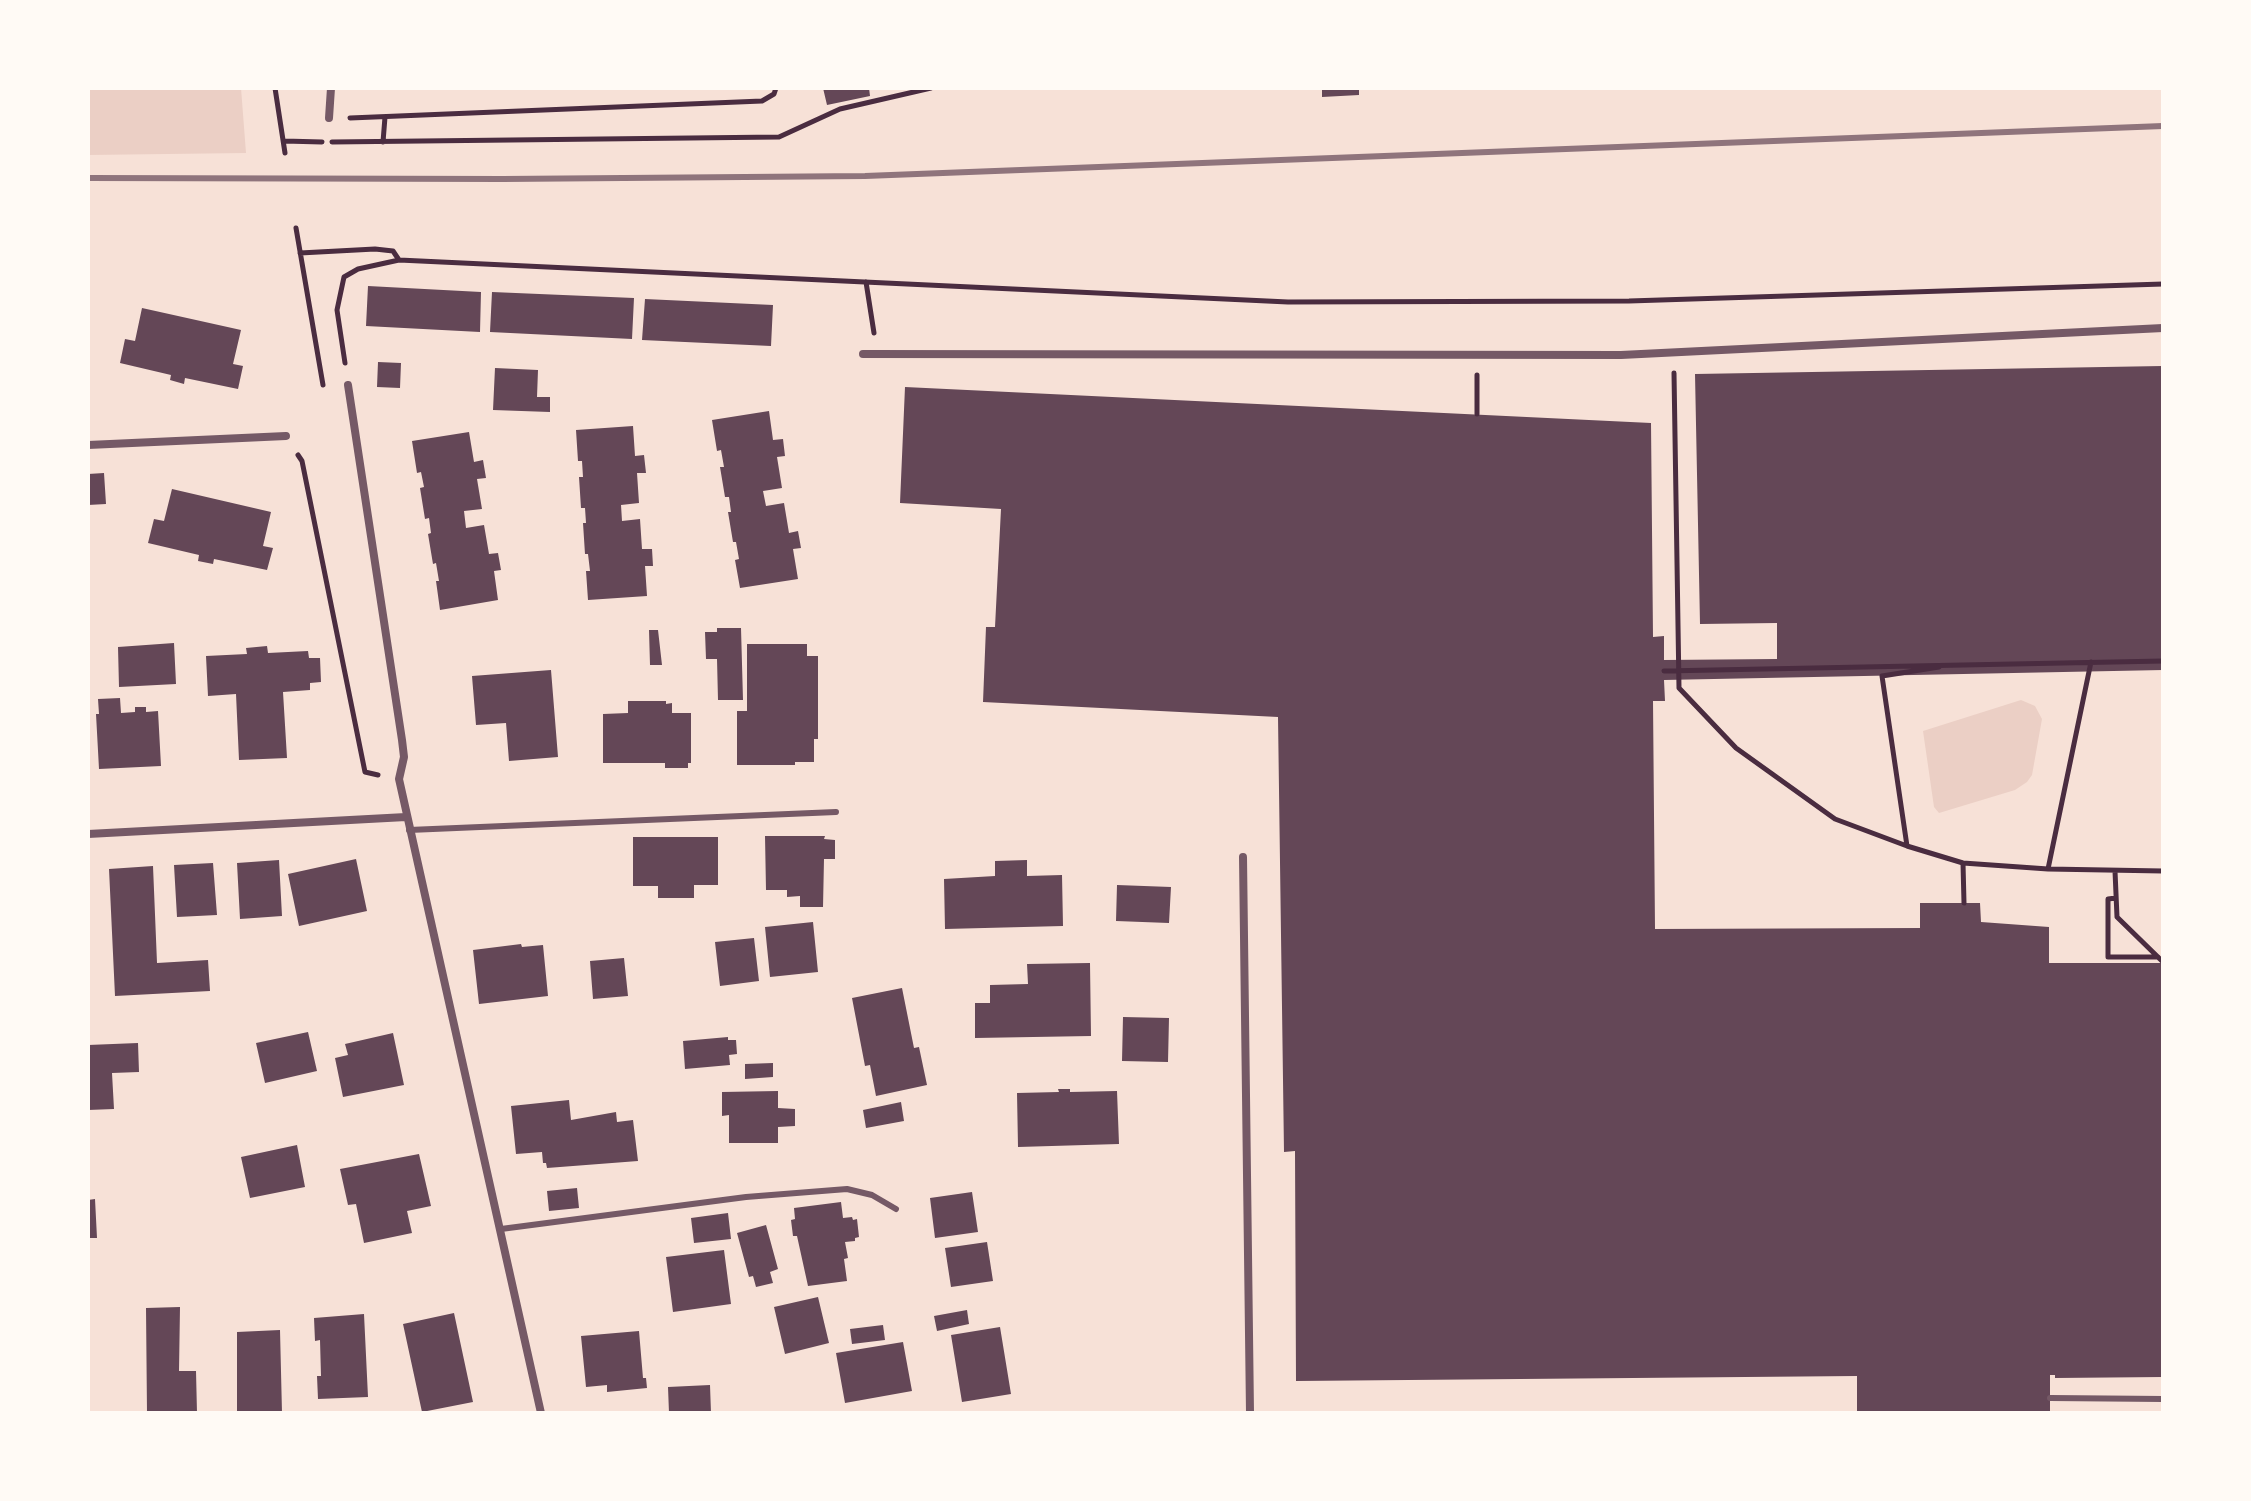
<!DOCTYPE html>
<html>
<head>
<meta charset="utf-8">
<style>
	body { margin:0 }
	#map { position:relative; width:2251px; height:1501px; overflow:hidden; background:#f7e1d7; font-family:"Asap Condensed",sans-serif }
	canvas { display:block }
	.frame { position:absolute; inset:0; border:90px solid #fffaf5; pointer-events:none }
</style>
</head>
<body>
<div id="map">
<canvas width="2251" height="1501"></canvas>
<div class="frame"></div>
</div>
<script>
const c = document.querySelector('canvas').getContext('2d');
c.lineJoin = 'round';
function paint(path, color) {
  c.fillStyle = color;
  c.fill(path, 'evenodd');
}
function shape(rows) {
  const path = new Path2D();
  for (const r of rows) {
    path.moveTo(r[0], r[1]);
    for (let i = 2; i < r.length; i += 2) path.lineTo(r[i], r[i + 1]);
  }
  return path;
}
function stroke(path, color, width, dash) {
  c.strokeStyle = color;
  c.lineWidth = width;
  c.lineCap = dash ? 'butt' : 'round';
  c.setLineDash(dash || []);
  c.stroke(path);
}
const green = shape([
	[88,88,241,88,246,153,88,155],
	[2021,700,2035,706,2042,719,2032,775,2027,782,2015,790,1939,813,1934,807,1923,731]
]);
const building = shape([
	[823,88,869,88,870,96,827,105],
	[1322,88,1359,88,1359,95,1322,97],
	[368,286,481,292,480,332,366,326],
	[492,292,634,298,632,339,490,332],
	[645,299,773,305,771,346,642,340],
	[142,308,241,330,233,364,243,366,238,389,185,378,184,384,170,380,171,375,120,363,125,339,135,341],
	[378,362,401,363,400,388,377,387],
	[2163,366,2163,670,1664,680,1665,701,1653,701,1655,929,1920,928,1920,903,1980,903,1981,922,2049,927,2049,963,2163,963,2163,1377,2055,1378,2055,1375,2050,1375,2050,1413,1857,1413,1857,1376,1296,1381,1295,1151,1284,1152,1278,717,983,702,986,627,995,627,1001,509,900,503,905,387,1651,423,1653,637,1664,636,1664,660,1777,659,1777,623,1700,624,1695,374],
	[495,368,538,370,537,397,550,397,550,412,493,410],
	[769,411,773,440,783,439,785,456,777,457,782,488,763,491,766,506,784,503,789,533,798,531,801,548,793,549,798,579,740,588,735,560,739,559,736,542,733,542,728,512,731,512,729,497,725,497,720,467,724,467,721,450,717,451,712,420],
	[633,426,635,456,644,455,646,473,637,473,639,503,621,505,622,521,640,519,642,549,652,549,653,566,645,566,647,596,588,600,586,571,590,571,588,554,585,554,583,523,586,523,585,508,581,508,579,477,583,477,582,461,578,461,576,430],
	[469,432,474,462,483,460,486,478,477,479,482,509,464,511,466,528,484,525,489,554,498,553,501,570,494,571,498,600,440,610,436,581,439,581,436,563,433,564,428,534,431,533,429,518,425,519,420,488,424,487,421,472,417,473,412,441],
	[104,473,106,504,88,505,88,474],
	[172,489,271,512,263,546,273,548,267,570,214,559,213,564,198,561,199,555,148,543,154,519,164,521],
	[717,628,741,628,743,700,718,700,717,659,706,659,705,632,717,632],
	[649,630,658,630,662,665,650,665],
	[174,643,176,684,119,687,118,647],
	[747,644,807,644,807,656,818,656,818,739,814,739,814,762,795,762,795,765,737,765,737,711,747,711],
	[267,646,268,653,308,651,309,658,320,658,321,682,310,683,310,690,283,692,287,758,239,760,236,694,208,696,206,656,247,654,246,648],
	[551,670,558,757,509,761,506,723,476,725,472,676],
	[120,698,121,713,135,712,135,707,146,707,146,712,158,711,161,766,99,769,96,714,99,714,98,699],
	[628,701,666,701,666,704,672,703,672,713,691,713,691,763,688,763,688,768,665,768,665,763,603,763,603,714,628,713],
	[765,836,825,836,824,839,835,840,835,859,824,859,823,907,800,907,800,896,787,897,787,890,766,890],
	[633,837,718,837,718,885,694,885,694,898,658,898,658,886,633,886],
	[356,859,367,911,299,926,288,874],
	[279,860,282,916,240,919,237,863],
	[1027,860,1027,876,1062,875,1063,926,945,929,944,879,995,876,995,861],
	[213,863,217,915,177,917,174,865],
	[153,866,157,963,208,960,210,991,115,996,109,869],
	[1117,885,1171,887,1169,923,1116,921],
	[813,922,818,972,770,977,765,927],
	[754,938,759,981,720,986,715,942],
	[521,944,522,947,543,945,548,996,479,1004,473,950],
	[624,958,628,996,593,999,590,961],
	[1090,963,1091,1036,975,1038,975,1003,990,1003,990,985,1028,984,1027,964],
	[902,988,914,1048,919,1047,927,1085,876,1096,870,1065,865,1066,852,998],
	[1123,1017,1169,1018,1168,1062,1122,1061],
	[308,1032,317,1071,265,1083,256,1043],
	[393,1033,404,1085,343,1097,335,1058,348,1055,345,1044],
	[728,1037,728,1040,736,1040,737,1054,729,1055,730,1065,685,1069,683,1041],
	[138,1043,139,1072,112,1073,114,1109,88,1110,88,1045],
	[773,1063,773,1077,745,1079,745,1064],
	[1058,1089,1070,1089,1070,1092,1117,1091,1119,1144,1018,1147,1017,1093,1059,1092],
	[778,1091,778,1108,795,1109,795,1126,778,1127,778,1143,729,1143,729,1115,722,1116,722,1092],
	[569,1100,571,1120,616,1112,617,1122,633,1120,638,1161,547,1168,546,1163,543,1163,542,1152,516,1154,511,1106],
	[901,1102,904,1121,866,1128,863,1110],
	[297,1145,305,1187,250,1198,241,1157],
	[419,1154,431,1206,407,1211,412,1233,364,1243,356,1204,348,1205,340,1169],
	[577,1188,579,1208,549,1211,547,1191],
	[972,1192,978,1232,935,1238,930,1198],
	[95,1199,97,1238,88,1238,88,1200],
	[841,1202,843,1218,852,1217,853,1220,857,1219,859,1237,855,1238,855,1241,845,1242,848,1258,844,1259,847,1281,808,1286,797,1236,793,1236,791,1220,795,1219,794,1208],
	[728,1213,731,1239,694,1243,691,1218],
	[766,1225,778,1269,770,1272,773,1283,756,1287,753,1276,749,1277,737,1233],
	[987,1242,993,1281,951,1287,945,1248],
	[724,1250,731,1304,673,1312,666,1257],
	[818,1297,829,1343,785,1354,774,1307],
	[180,1307,179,1371,196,1371,197,1413,147,1413,146,1308],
	[967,1310,969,1324,937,1331,934,1316],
	[454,1313,473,1402,422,1412,403,1324],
	[364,1314,368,1397,318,1399,317,1376,321,1376,320,1340,315,1341,314,1318],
	[883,1325,885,1340,852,1344,850,1329],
	[1000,1327,1011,1394,962,1402,951,1335],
	[280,1330,282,1413,237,1413,237,1332],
	[639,1331,643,1378,646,1378,647,1388,607,1392,607,1385,586,1387,581,1336],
	[903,1342,912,1391,845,1403,836,1353],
	[710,1385,711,1413,669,1413,668,1387]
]);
const path = shape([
	[275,88,285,153],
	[350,118,762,101,774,94,776,88],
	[284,141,322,142],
	[332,142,779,137,840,109,931,88],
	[383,142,385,117],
	[296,228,323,385],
	[300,253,375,249,393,251,399,260],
	[866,282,874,333],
	[345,363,337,310,344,277,358,269,399,260,1288,302,1629,301,2163,284],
	[1674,373,1679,688,1736,748,1835,819,1907,846,1963,863,2048,869,2163,871],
	[1477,414,1477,375],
	[298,455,302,461,365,772,378,775],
	[1664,671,2163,661],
	[1907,846,1882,676,1939,667],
	[1963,863,1964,903],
	[2048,869,2091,662],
	[2115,871,2117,917,2163,962],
	[2116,898,2108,899,2108,957,2158,957]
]);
const service = shape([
	[409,830,836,812],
	[501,1229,746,1197,847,1189,872,1195,896,1209],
	[2050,1398,2163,1399]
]);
const minor = shape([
	[329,118,331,88],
	[863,354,1621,355,2163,328],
	[348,385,402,740,404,757,399,779,541,1413],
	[88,445,286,436],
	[88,834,406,817],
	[1243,857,1250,1413]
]);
const rail = shape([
	[88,178,503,179,865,176,2163,126]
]);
paint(green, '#ebcfc5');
paint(building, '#644757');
stroke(path, '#4a2c40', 5);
stroke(service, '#755966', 6);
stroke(minor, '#755966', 8);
stroke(rail, '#8f747c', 6);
</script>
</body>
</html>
